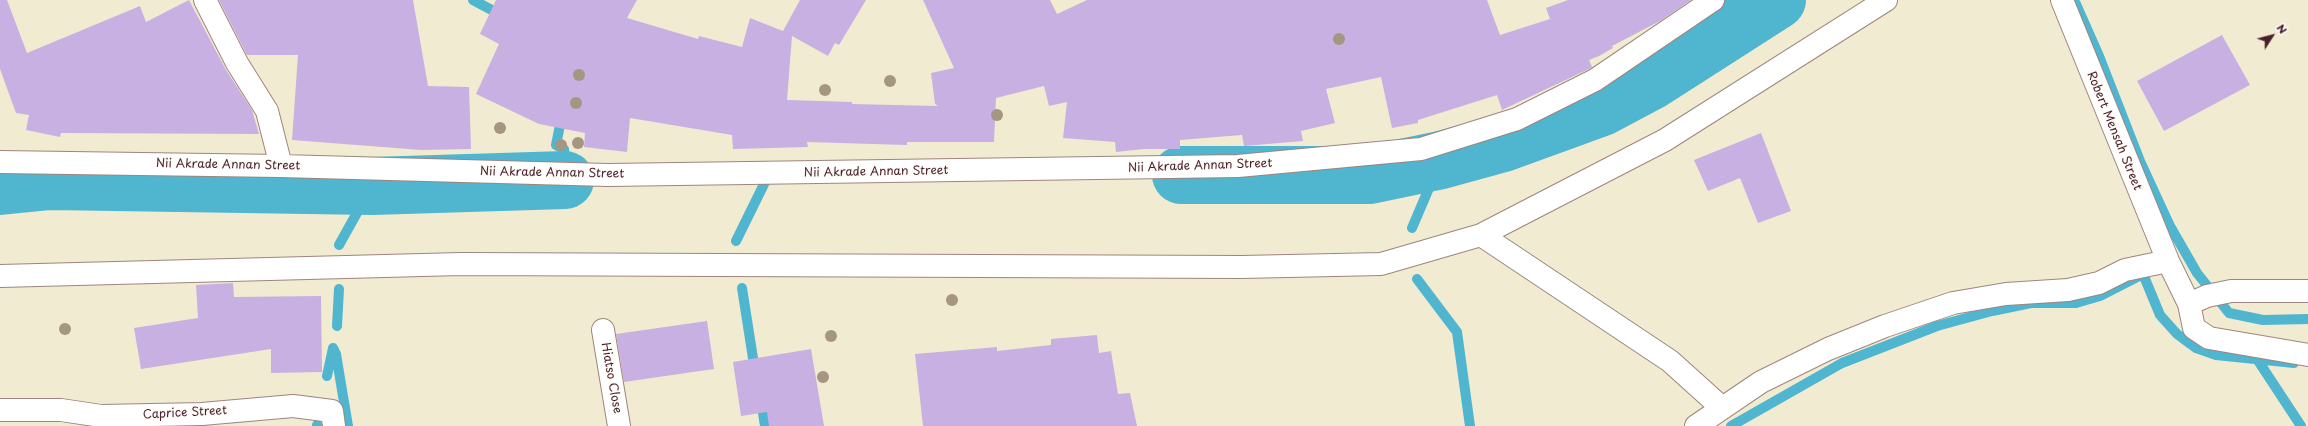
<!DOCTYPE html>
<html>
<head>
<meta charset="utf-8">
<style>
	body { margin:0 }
	#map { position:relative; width:2308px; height:426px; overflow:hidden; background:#f1ebd2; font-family:"Playpen Sans",sans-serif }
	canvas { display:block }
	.north { position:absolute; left:2252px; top:16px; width:40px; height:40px; -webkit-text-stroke:3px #fdfcf7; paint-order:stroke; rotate:54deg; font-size:11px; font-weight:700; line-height:16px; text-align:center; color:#4a1f2b }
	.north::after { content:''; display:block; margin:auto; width:14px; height:18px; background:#4a1f2b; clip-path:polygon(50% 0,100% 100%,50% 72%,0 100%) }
</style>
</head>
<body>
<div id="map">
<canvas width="2308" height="426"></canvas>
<div class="north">N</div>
</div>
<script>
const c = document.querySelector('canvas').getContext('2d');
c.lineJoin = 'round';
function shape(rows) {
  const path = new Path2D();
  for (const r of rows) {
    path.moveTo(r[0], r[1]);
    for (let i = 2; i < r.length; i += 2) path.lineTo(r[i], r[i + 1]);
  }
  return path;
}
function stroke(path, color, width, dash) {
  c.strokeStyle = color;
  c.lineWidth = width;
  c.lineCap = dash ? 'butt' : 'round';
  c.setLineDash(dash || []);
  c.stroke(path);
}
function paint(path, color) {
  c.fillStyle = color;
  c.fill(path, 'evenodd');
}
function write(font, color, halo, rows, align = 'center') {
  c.font = font + ' "Playpen Sans",sans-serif';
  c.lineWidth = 3;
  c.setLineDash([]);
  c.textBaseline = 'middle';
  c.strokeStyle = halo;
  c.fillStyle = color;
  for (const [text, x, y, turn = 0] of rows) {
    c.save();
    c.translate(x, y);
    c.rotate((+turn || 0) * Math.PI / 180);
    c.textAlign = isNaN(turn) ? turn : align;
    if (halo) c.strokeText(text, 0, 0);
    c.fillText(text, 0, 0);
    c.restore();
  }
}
const stream = shape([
	[473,0,503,16],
	[2076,4,2099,56,2140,161,2170,226,2197,273,2229,313,2263,320,2308,319],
	[562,115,556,145,564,149,567,185,581,183],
	[1412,228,1441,160],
	[736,241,768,176],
	[339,245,372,186],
	[1417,279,1457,332,1470,426],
	[742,288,755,371],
	[337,326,339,289],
	[333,348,336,354,348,426],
	[2257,359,2301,426],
	[327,376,333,348],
	[761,400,765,426],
	[317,425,317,426],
	[1731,426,1842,363,1937,326,1992,311,2031,303,2076,303,2100,296,2143,274,2160,315,2177,334,2196,348,2216,355,2294,363]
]);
const river = shape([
	[1181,175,1369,175,1441,160,1503,143,1602,107,1649,82,1777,0],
	[0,186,50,181,372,186,565,180]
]);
const building = shape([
	[0,0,7,0,27,53,140,6,146,22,189,0,226,70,252,110,259,134,61,133,60,137,26,130,29,115,16,113,0,69],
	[219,0,413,0,428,86,469,87,471,149,421,150,292,140,298,55,247,55],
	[496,0,637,0,627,18,698,39,699,36,742,47,750,18,783,31,800,0,866,0,839,45,835,43,828,56,792,36,787,100,852,102,852,104,938,106,935,104,931,73,954,68,923,0,1050,0,1057,14,1087,0,1487,0,1500,35,1550,19,1546,8,1568,0,1691,0,1660,21,1612,46,1613,48,1599,56,1589,60,1592,67,1589,69,1502,110,1497,95,1418,120,1418,123,1392,128,1381,77,1326,89,1335,123,1301,131,1303,141,1244,146,1242,135,1180,140,1180,149,1144,149,1116,152,1115,142,1063,138,1067,102,1049,106,1044,86,996,98,994,142,907,142,907,145,807,142,808,147,733,149,732,135,630,118,627,152,584,147,585,133,539,124,476,94,499,44,480,34],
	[2222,35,2250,85,2164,131,2137,81],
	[1761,133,1791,211,1758,223,1740,178,1708,191,1694,160],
	[233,283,234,297,321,296,322,372,271,373,271,349,141,369,134,328,198,318,196,285],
	[707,321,714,369,624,382,616,334],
	[1097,335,1099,353,1111,351,1118,394,1130,393,1137,426,923,426,915,354,997,347,997,351,1051,345,1051,339],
	[811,349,824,426,769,426,767,412,741,416,733,362]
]);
const street = shape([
	[205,0,237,63,267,111,281,166],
	[2062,0,2168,261,2189,304,2194,328,2209,338,2308,355],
	[0,162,281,166,608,175,1238,166,1421,149,1517,119,1595,80,1713,0],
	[1481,235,1670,361,1721,407],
	[0,276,461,264,1242,267,1381,264,1481,235,1665,140,1886,0],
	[2189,304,2207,296,2231,291,2308,291],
	[603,330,619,426],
	[0,410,61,410,101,416,202,414,293,406,332,411,334,426],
	[1696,426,1761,382,1828,349,1885,326,1953,303,2006,294,2068,290,2099,283,2125,270,2168,261]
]);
const trees = [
	[1339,39],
	[579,75],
	[890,81],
	[825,90],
	[576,103],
	[997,115],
	[500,128],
	[578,143],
	[561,145],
	[952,300],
	[65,329],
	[831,336],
	[823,377]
];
const streetNames = [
	["Robert Mensah Street",2114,131,68],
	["Nii Akrade Annan Street",228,165,1],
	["Nii Akrade Annan Street",1200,166,-2],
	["Nii Akrade Annan Street",876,172,-1],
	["Nii Akrade Annan Street",552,173,1],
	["Hiatso Close",611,378,80],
	["Caprice Street",185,413,-3]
];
stroke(stream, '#50b5cf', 10);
stroke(river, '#50b5cf', 58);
paint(building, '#c9b0e3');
stroke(street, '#9e857e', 24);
stroke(street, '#fff', 22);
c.fillStyle = '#a59681';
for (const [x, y] of trees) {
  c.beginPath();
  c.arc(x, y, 6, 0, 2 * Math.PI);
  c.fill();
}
write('12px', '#4a1f2b', '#fdfcf7', streetNames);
</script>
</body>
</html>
